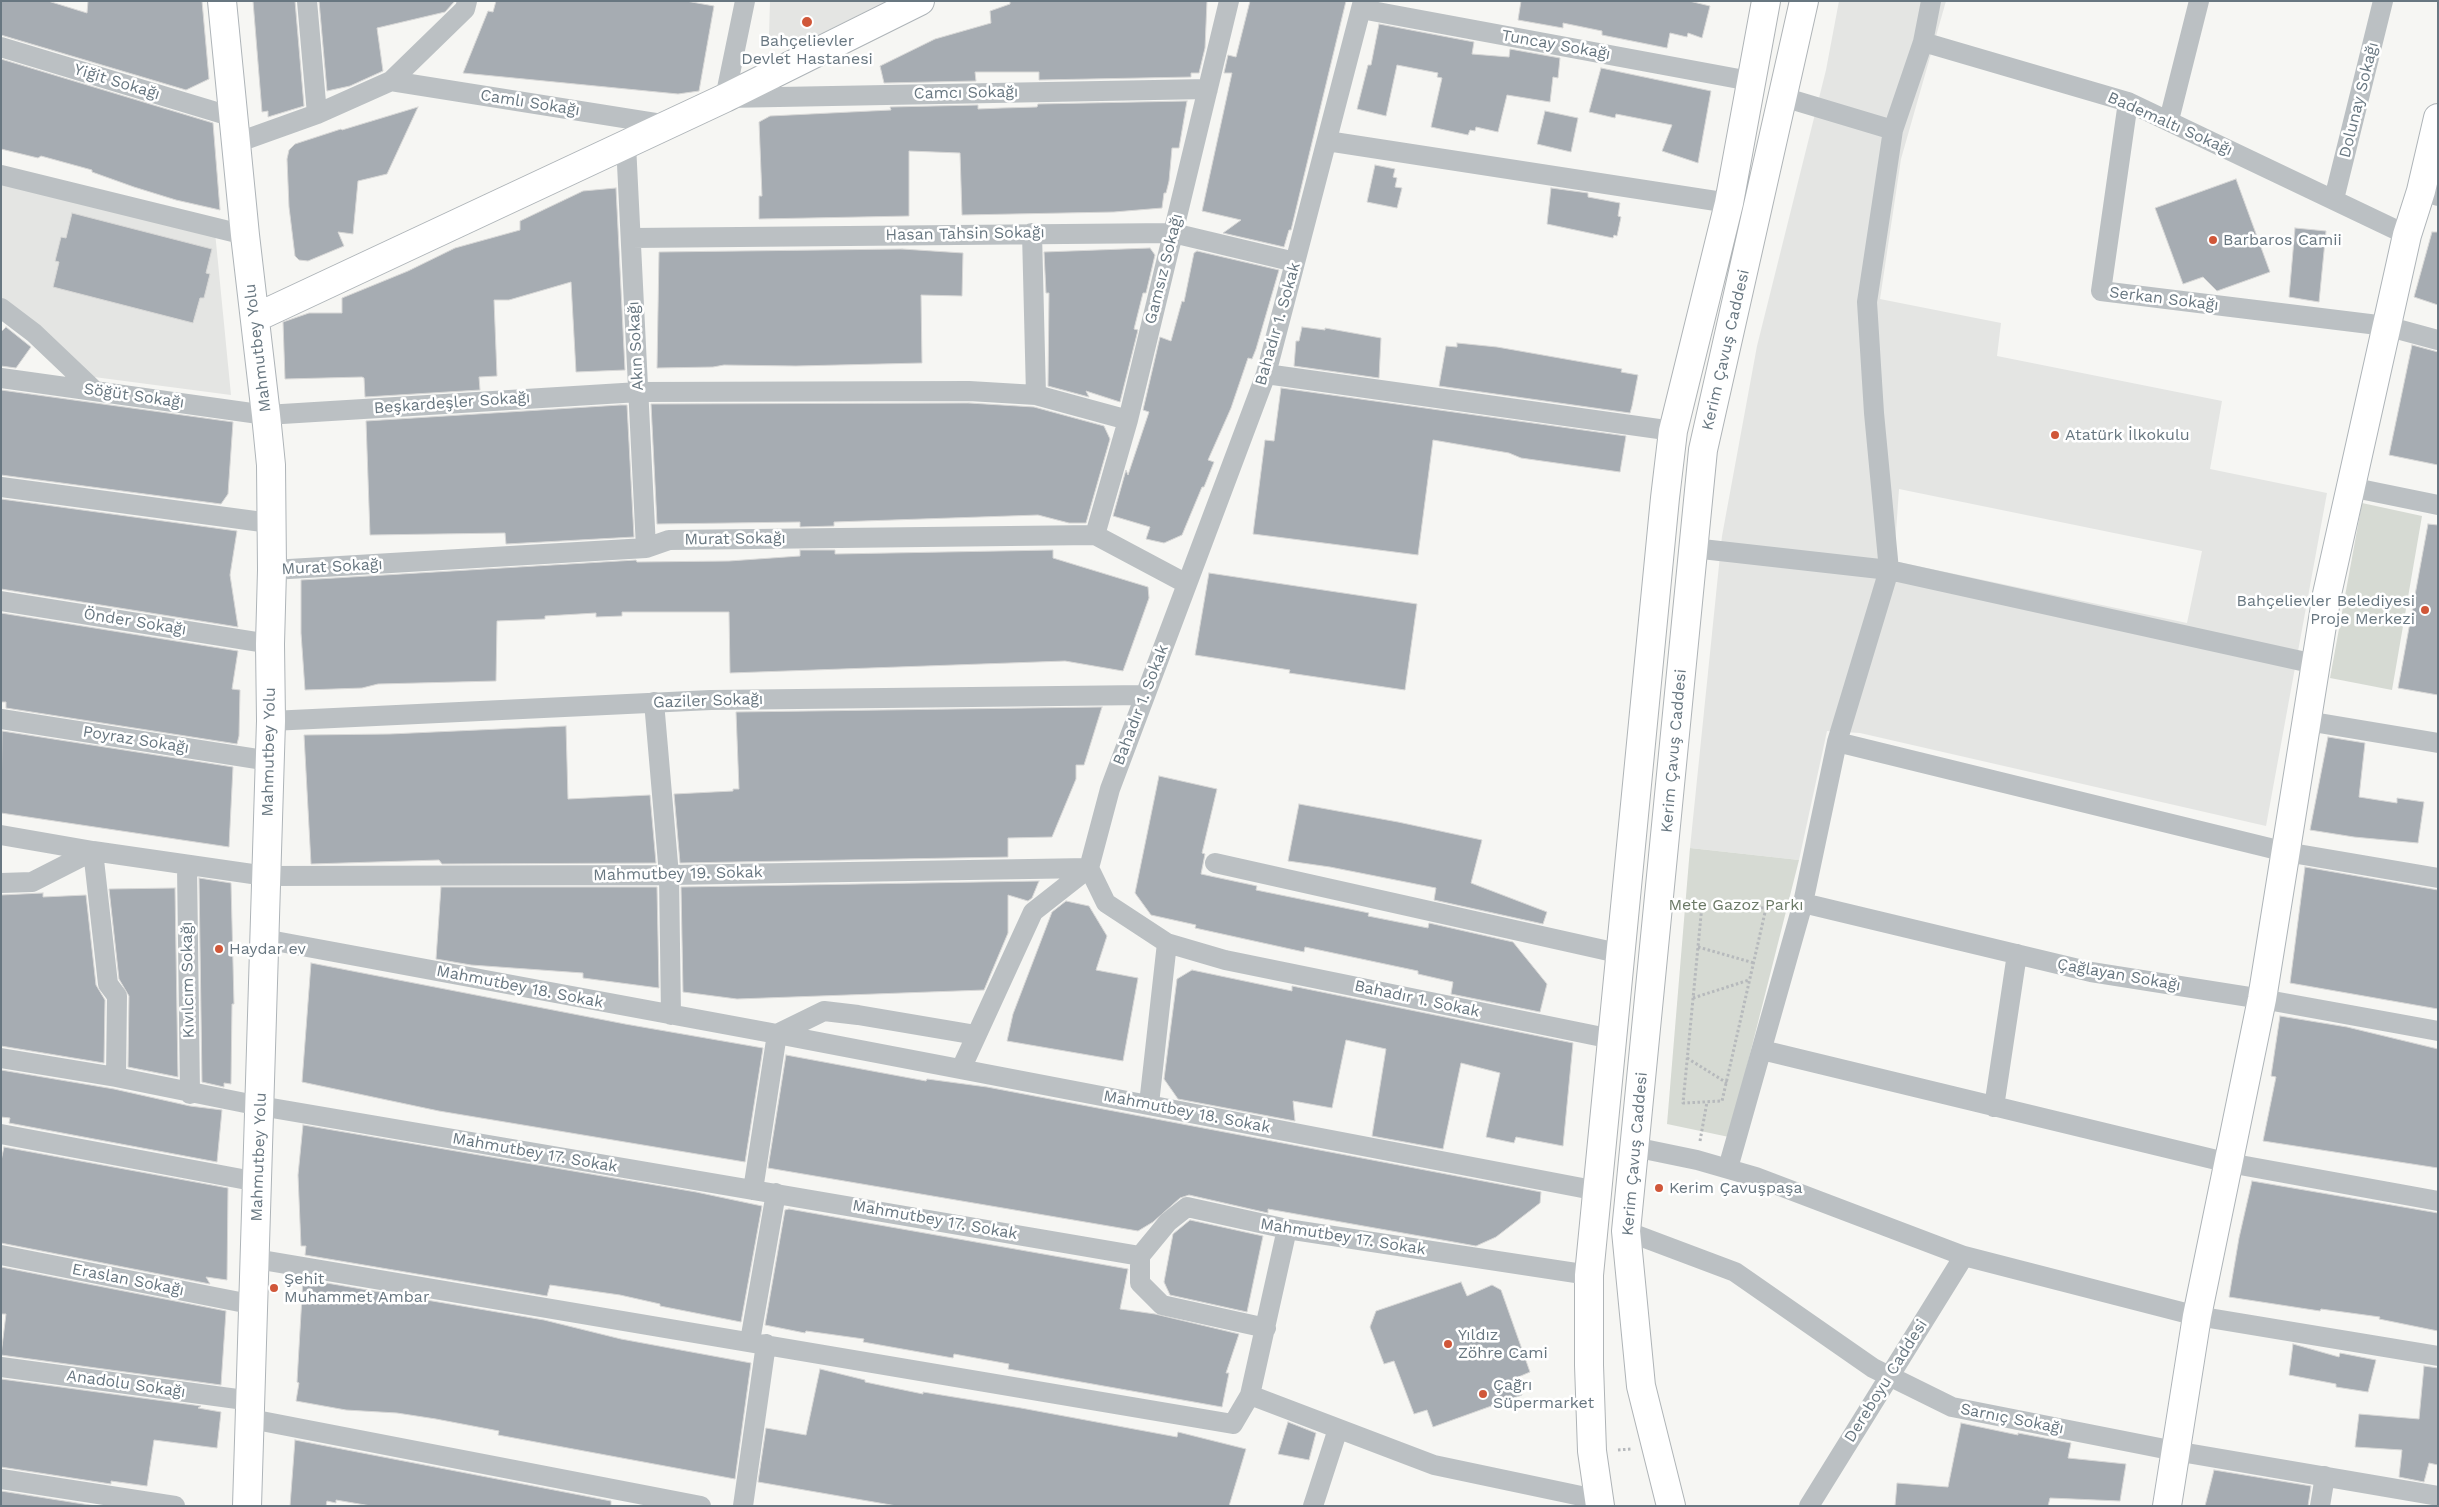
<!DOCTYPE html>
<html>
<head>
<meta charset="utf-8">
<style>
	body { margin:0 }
	#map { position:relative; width:2439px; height:1507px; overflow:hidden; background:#f6f6f3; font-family:"Work Sans",sans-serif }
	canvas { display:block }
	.frame { position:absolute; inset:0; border:2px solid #687781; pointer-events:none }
</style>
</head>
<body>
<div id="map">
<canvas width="2439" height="1507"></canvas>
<div class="frame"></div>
</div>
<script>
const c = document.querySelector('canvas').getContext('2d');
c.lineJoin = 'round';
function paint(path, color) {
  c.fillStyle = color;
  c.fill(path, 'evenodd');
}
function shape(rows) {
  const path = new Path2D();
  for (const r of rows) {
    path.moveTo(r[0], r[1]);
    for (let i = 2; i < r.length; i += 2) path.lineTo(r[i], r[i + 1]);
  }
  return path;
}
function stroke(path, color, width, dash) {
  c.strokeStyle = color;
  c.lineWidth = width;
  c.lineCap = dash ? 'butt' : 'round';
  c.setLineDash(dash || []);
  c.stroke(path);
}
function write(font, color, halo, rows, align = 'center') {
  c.font = font + ' "Work Sans",sans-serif';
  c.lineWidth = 5;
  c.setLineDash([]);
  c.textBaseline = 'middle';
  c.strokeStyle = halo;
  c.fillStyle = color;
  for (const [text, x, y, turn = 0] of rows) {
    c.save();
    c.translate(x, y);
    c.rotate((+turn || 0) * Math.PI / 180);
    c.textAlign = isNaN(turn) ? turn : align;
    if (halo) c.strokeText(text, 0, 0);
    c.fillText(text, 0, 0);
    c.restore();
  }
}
const built = shape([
	[770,1,888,1,791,48,769,35],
	[1839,1,1946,1,1901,159,1880,299,2001,323,1997,356,2222,401,2210,469,2327,493,2266,826,1860,733,1827,731,1799,860,1690,848,1722,536,1757,346,1826,70],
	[1899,489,2202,551,2187,623,1894,561],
	[1,180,215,232,231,395,94,377,1,304]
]);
const green = shape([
	[2362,503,2422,516,2392,690,2330,678],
	[1690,848,1799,860,1729,1137,1667,1124]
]);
const building = shape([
	[1,1,48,1,87,13,88,1,202,1,209,79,186,90,1,35,1,1],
	[253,1,295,1,304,106,268,117,268,111,262,112,253,1],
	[319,1,455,1,445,12,377,28,383,71,350,86,327,91,319,1],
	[496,1,686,1,714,6,699,91,678,94,463,73,488,11,493,12,496,1],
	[1010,1,1207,1,1205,48,1199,73,1191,73,1191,77,1039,80,1039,72,975,72,976,81,884,83,880,66,935,39,991,23,990,11,1010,4,1010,1],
	[1250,1,1346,1,1291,230,1289,230,1284,247,1223,233,1241,220,1202,211,1232,73,1224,73,1228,55,1236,57,1250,1],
	[1521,1,1689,1,1710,6,1702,38,1688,33,1687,37,1670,33,1667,48,1602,35,1602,31,1563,23,1563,28,1518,20,1521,1],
	[1379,24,1474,42,1472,54,1509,57,1510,49,1560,58,1558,78,1553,77,1550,102,1507,95,1498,132,1476,127,1475,131,1470,130,1468,135,1431,127,1442,78,1437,77,1438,73,1397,65,1386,116,1357,109,1368,65,1371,65,1379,24],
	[1,59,213,123,220,210,176,200,134,187,92,172,92,170,41,156,38,158,1,149,1,59],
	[1601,68,1711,91,1698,163,1662,151,1672,125,1616,114,1615,118,1589,112,1601,68],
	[1187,101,1179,148,1172,148,1169,181,1166,193,1164,193,1162,208,1114,212,962,215,960,153,909,151,909,216,759,219,759,196,762,196,759,122,770,116,891,110,890,107,978,105,978,109,1002,108,1037,107,1038,104,1187,101],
	[418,107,387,174,358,181,353,234,338,232,344,246,308,261,299,260,295,256,289,207,287,159,289,150,295,144,341,129,342,130,418,107],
	[1545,111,1578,118,1571,152,1537,144,1545,111],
	[1375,165,1395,169,1393,177,1397,178,1395,187,1402,188,1397,208,1367,202,1375,165],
	[2236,179,2270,272,2217,291,2203,277,2183,284,2155,208,2236,179],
	[616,188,625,370,576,372,571,282,509,300,494,300,497,376,479,377,480,390,365,397,364,378,362,377,285,379,283,322,309,313,342,313,342,298,408,271,455,248,520,230,520,221,583,191,616,188],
	[1551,188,1588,193,1588,197,1620,203,1618,216,1621,217,1617,236,1614,235,1613,238,1547,224,1551,188],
	[72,213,212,249,206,273,210,274,204,298,200,298,193,323,53,287,59,262,55,261,61,237,66,238,72,213],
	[2295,228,2326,231,2319,302,2289,297,2295,228],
	[2432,232,2438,232,2438,305,2414,297,2432,232],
	[1150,248,1155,255,1146,293,1143,293,1134,329,1138,330,1120,402,1086,391,1089,397,1048,386,1049,293,1046,293,1044,252,1150,248],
	[902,249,963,253,962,296,921,295,922,363,796,366,724,365,713,367,657,368,659,252,902,249],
	[1197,251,1279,270,1256,349,1252,359,1248,358,1231,408,1208,460,1214,462,1204,487,1202,487,1182,535,1164,543,1146,539,1150,527,1113,516,1126,470,1128,475,1149,412,1143,410,1160,337,1171,341,1182,301,1184,302,1194,253,1197,251],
	[6,327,31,347,16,368,1,366,1,332,6,327],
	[1302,327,1325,330,1325,328,1381,338,1379,378,1294,366,1296,341,1299,341,1302,327],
	[1457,343,1497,347,1622,369,1621,372,1638,375,1632,406,1630,413,1439,386,1446,346,1457,347,1457,343],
	[2412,345,2438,352,2438,465,2389,455,2412,345],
	[1281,388,1626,436,1620,472,1521,458,1509,453,1433,440,1418,555,1253,534,1265,440,1274,441,1281,388],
	[1,390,233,422,228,494,221,504,1,475,1,390],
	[969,403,1034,407,1104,426,1110,439,1086,523,1069,523,1038,515,834,522,834,526,800,527,800,522,657,524,651,404,969,403],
	[620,405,627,405,634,537,506,544,505,533,370,535,366,421,620,405],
	[1,499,237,531,230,575,238,627,1,589,1,499],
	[2428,524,2438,525,2438,695,2398,688,2428,524],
	[800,550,835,550,835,554,1053,550,1053,558,1148,587,1149,598,1123,671,1065,661,730,673,729,612,622,612,622,616,596,617,596,613,545,616,545,619,497,621,496,681,378,684,362,688,305,690,301,633,301,580,636,560,637,562,729,561,800,556,800,550],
	[1209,573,1417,604,1405,690,1289,673,1290,670,1195,655,1209,573],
	[1,613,238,651,232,689,240,690,239,736,237,744,6,708,6,702,1,702,1,613],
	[1102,707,1084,765,1076,765,1076,779,1052,837,1008,838,1008,857,680,863,674,794,733,791,733,789,739,789,736,712,1102,707],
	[566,726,568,799,650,795,656,863,442,864,439,860,311,864,304,735,390,734,566,726],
	[2,731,233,767,229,847,1,813,2,731],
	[2328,737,2365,743,2359,797,2397,803,2397,798,2424,802,2418,843,2354,837,2310,830,2328,737],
	[1159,776,1217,789,1202,853,1205,854,1201,874,1257,886,1256,890,1369,913,1368,916,1428,928,1429,923,1513,942,1547,984,1540,1012,1451,994,1453,982,1418,974,1418,971,1305,947,1304,952,1195,928,1196,925,1151,915,1135,893,1159,776],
	[1299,804,1398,822,1482,840,1471,883,1547,912,1543,924,1434,900,1436,888,1330,867,1288,861,1299,804],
	[2305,867,2438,890,2438,1009,2290,983,2305,867],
	[199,878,231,883,234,1004,232,1004,231,1084,224,1083,224,1087,202,1082,199,878],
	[1039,881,1032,898,1028,901,1008,895,1008,933,984,990,737,999,683,992,681,887,1039,881],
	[441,887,657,887,659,988,583,978,583,973,471,965,436,959,441,887],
	[175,888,178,1077,128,1067,129,996,119,979,109,889,175,888],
	[43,893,43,897,86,895,96,985,105,1000,104,1063,1,1046,1,895,43,893],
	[1066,901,1089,906,1107,936,1096,970,1138,978,1123,1061,1007,1041,1013,1014,1052,912,1066,901],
	[311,963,625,1024,763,1048,745,1162,439,1111,302,1082,311,963],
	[1192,970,1292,991,1292,986,1573,1043,1563,1146,1516,1137,1514,1143,1486,1137,1500,1073,1461,1063,1443,1149,1372,1136,1386,1049,1346,1040,1332,1108,1293,1101,1295,1121,1178,1099,1164,1079,1177,979,1192,970],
	[2280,1016,2347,1027,2438,1049,2438,1168,2263,1141,2276,1077,2271,1076,2280,1016],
	[786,1055,926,1081,927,1079,987,1087,1541,1192,1540,1203,1496,1237,1476,1246,1268,1209,1268,1213,1189,1195,1180,1198,1153,1222,1138,1231,768,1168,786,1055],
	[1,1070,114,1089,190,1106,222,1110,217,1162,9,1123,10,1118,1,1117,1,1070],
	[303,1125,696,1192,762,1206,741,1322,660,1306,660,1304,620,1295,550,1285,547,1296,305,1255,306,1246,301,1246,298,1175,303,1125],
	[4,1147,228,1188,227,1280,206,1277,210,1284,1,1243,1,1161,4,1147],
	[2252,1181,2438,1213,2438,1331,2379,1319,2380,1317,2321,1309,2320,1311,2229,1297,2239,1238,2252,1181],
	[789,1209,1128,1269,1120,1309,1155,1314,1239,1334,1226,1373,1229,1373,1222,1407,1008,1369,1009,1364,954,1354,953,1358,863,1342,864,1339,806,1331,805,1333,765,1325,785,1210,789,1209],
	[1190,1220,1263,1236,1247,1312,1170,1295,1164,1282,1173,1234,1190,1220],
	[1,1267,226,1311,221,1385,1,1355,6,1314,1,1314,1,1267],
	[303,1279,544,1320,621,1339,751,1363,735,1479,498,1435,499,1431,436,1419,397,1413,346,1410,296,1401,299,1383,297,1382,303,1279],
	[1461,1282,1467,1296,1492,1285,1501,1290,1530,1372,1516,1378,1522,1395,1433,1427,1427,1410,1414,1414,1394,1361,1384,1364,1370,1327,1376,1311,1461,1282],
	[2293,1344,2339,1357,2340,1353,2376,1360,2368,1392,2336,1387,2336,1384,2289,1375,2293,1344],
	[2424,1366,2438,1368,2438,1465,2429,1463,2424,1482,2399,1477,2402,1450,2355,1447,2359,1414,2419,1419,2424,1366],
	[820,1369,865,1380,865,1382,923,1394,923,1392,1021,1408,1177,1437,1178,1432,1246,1449,1229,1506,897,1506,758,1482,766,1428,806,1435,820,1369],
	[1,1379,201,1406,198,1408,221,1412,217,1448,154,1440,147,1486,111,1481,111,1484,1,1467,1,1379],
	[1288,1422,1316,1433,1309,1460,1278,1454,1288,1422],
	[1961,1423,2018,1435,2018,1433,2071,1443,2068,1458,2126,1464,2120,1501,2050,1498,2048,1506,1895,1506,1897,1483,1948,1487,1961,1423],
	[295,1440,611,1501,611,1506,371,1506,336,1500,336,1503,327,1501,326,1506,290,1506,295,1440],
	[2214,1470,2311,1486,2308,1506,2205,1506,2214,1470],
	[1,1491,96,1506,1,1506,1,1491]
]);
const path = shape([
	[1766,908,1722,1101,1683,1103,1702,905,1766,908,1781,909],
	[1698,947,1754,963],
	[1693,998,1749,980],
	[1687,1058,1727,1083],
	[1700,1141,1707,1102],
	[1618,1450,1631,1449]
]);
const street = shape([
	[307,1,317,114],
	[745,1,725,98,1208,89],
	[1363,1,1266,374,1110,789,1089,868,1106,903,1167,943,1225,960,1612,1039],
	[1361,9,1750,81],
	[1923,42,2128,102,2407,235],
	[1,47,233,117],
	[391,81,668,125],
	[1783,97,1893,130],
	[2128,102,2101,291,2386,326,2438,340],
	[2169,120,2199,1],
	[1327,141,1729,203],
	[236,143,317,114,391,81,465,9,467,1],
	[626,144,646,548],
	[1,175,245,235],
	[2421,191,2438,196],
	[2334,199,2383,1],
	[1032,233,1036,395],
	[631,238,1173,233,1295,262],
	[1,308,34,333,95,391],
	[1266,374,1673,431],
	[1,378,266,415,639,392,969,391,1036,395,1128,420],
	[1,487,270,523],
	[2350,487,2438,505],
	[1095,535,1128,420,1229,1],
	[1693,548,1889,570,1874,413,1867,302,1893,130,1923,42,1931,1],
	[272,570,646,548,669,540,1095,535,1187,584],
	[1,601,270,644],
	[654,702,669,875,671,1015],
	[1,719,270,761],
	[271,721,711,700,1145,695],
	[2307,721,2438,743],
	[1837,742,2286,852,2438,878],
	[1,835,93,851,266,876,669,875,1089,868],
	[93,851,108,984,117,996,116,1077],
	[1215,863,1622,954],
	[187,866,190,1094],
	[1,883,32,882,93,851],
	[1803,903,2091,972,2262,999,2438,1031],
	[264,939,777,1034,1598,1191],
	[1762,1050,2229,1163,2438,1201],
	[1,1058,116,1077,260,1106,1140,1256],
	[961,1069,1033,912,1089,868],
	[1149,1104,1167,943],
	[1994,1107,2017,954],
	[1,1134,258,1182],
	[1634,1147,1697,1160,1756,1177,1964,1256,2197,1316,2438,1356],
	[1728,1168,1803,903,1837,742,1889,570,2315,664],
	[753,1190,777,1034,824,1011,858,1015,976,1035],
	[1626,1231,1735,1272,1873,1368,1952,1407,2175,1451,2438,1496],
	[1,1255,255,1305],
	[1140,1256,1168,1222,1187,1207,1287,1229,1589,1275],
	[1140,1256,1140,1283,1162,1305,1266,1328],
	[256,1259,1233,1424,1250,1395,1287,1229],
	[750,1341,776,1193],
	[1,1367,252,1401],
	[1250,1395,1434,1465,1600,1500],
	[251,1419,701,1506],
	[1,1479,175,1506],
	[743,1506,766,1344],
	[1313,1506,1338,1429],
	[1809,1506,1964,1256],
	[2320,1506,2325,1476]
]);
const secondary = shape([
	[222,1,245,235,266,415,271,465,272,570,270,644,271,721,247,1506],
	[255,318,725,98,920,1],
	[2167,1506,2197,1316,2262,999,2327,594,2407,235,2421,191,2438,118]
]);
const primary = shape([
	[1600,1506,1592,1451,1589,1365,1589,1275,1665,498,1673,431,1729,203,1766,1],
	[1671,1506,1641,1386,1626,1231,1703,450,1804,1]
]);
const markers = [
	[807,22,6,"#d05739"],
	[2213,240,5,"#d05739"],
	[2055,435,5,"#d05739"],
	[2425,610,5,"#d05739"],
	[219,949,5,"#d05739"],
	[1659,1188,5,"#d05739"],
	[274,1288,5,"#d05739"],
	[1448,1344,5,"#d05739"],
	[1483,1394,5,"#d05739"]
];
const poiNames = [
	["Bahçelievler",807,41,"center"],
	["Devlet Hastanesi",807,59,"center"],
	["Barbaros Camii",2223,240],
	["Atatürk İlkokulu",2065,435],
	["Bahçelievler Belediyesi",2415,601,"right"],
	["Proje Merkezi",2415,619,"right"],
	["Haydar ev",229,949],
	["Kerim Çavuşpaşa",1669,1188],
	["Şehit",284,1279],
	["Muhammet Ambar",284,1297],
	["Yıldız",1458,1335],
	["Zöhre Cami",1458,1353],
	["Çağrı",1493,1385],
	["Süpermarket",1493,1403]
];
const streetNames = [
	["Tuncay Sokağı",1556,45,10],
	["Yiğit Sokağı",117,82,17],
	["Camcı Sokağı",966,93,-1],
	["Dolunay Sokağı",2359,100,-76],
	["Camlı Sokağı",530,103,9],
	["Bademaltı Sokağı",2170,124,24],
	["Hasan Tahsin Sokağı",965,234,-1],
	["Gamsız Sokağı",1164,269,-76],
	["Serkan Sokağı",2164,299,7],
	["Bahadır 1. Sokak",1278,324,-74],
	["Akın Sokağı",636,346,-93],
	["Mahmutbey Yolu",258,348,-97],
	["Kerim Çavuş Caddesi",1726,350,-77],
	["Söğüt Sokağı",134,396,8],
	["Beşkardeşler Sokağı",452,403,-4],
	["Murat Sokağı",735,539,-1],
	["Murat Sokağı",332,567,-3],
	["Önder Sokağı",135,622,9],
	["Gaziler Sokağı",708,701,-2],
	["Bahadır 1. Sokak",1141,705,-69],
	["Poyraz Sokağı",136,740,9],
	["Kerim Çavuş Caddesi",1674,751,-85],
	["Mahmutbey Yolu",269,752,-89],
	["Mahmutbey 19. Sokak",678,874,-1],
	["Çağlayan Sokağı",2119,975,10],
	["Kıvılcım Sokağı",188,980,-91],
	["Mahmutbey 18. Sokak",520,987,11],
	["Bahadır 1. Sokak",1417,999,12],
	["Mahmutbey 18. Sokak",1187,1112,11],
	["Mahmutbey 17. Sokak",535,1153,10],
	["Kerim Çavuş Caddesi",1635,1154,-85],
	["Mahmutbey Yolu",259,1157,-88],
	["Mahmutbey 17. Sokak",935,1220,10],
	["Mahmutbey 17. Sokak",1343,1237,9],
	["Eraslan Sokağı",128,1280,11],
	["Dereboyu Caddesi",1886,1381,-58],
	["Anadolu Sokağı",126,1384,8],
	["Sarnıç Sokağı",2012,1419,11]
];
const parkNames = [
	["Mete Gazoz Parkı",1736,905]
];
paint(built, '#e4e5e3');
paint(green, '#d6dad3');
paint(building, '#a6acb2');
stroke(building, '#d7d7d6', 1);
stroke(secondary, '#aeb4b8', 30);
stroke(primary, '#afb4b7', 30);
stroke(path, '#b6b9bc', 3, [2.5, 2.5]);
stroke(street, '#bbc0c3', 20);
stroke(secondary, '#fff', 28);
stroke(primary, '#fff', 28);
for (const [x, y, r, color] of markers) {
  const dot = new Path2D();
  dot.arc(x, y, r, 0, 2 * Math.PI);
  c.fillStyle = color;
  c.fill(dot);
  stroke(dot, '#fff', 2);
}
write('16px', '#687781', '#fff', poiNames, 'left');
write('16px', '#687781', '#fff', streetNames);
write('16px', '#6b7966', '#fff', parkNames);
</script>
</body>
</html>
